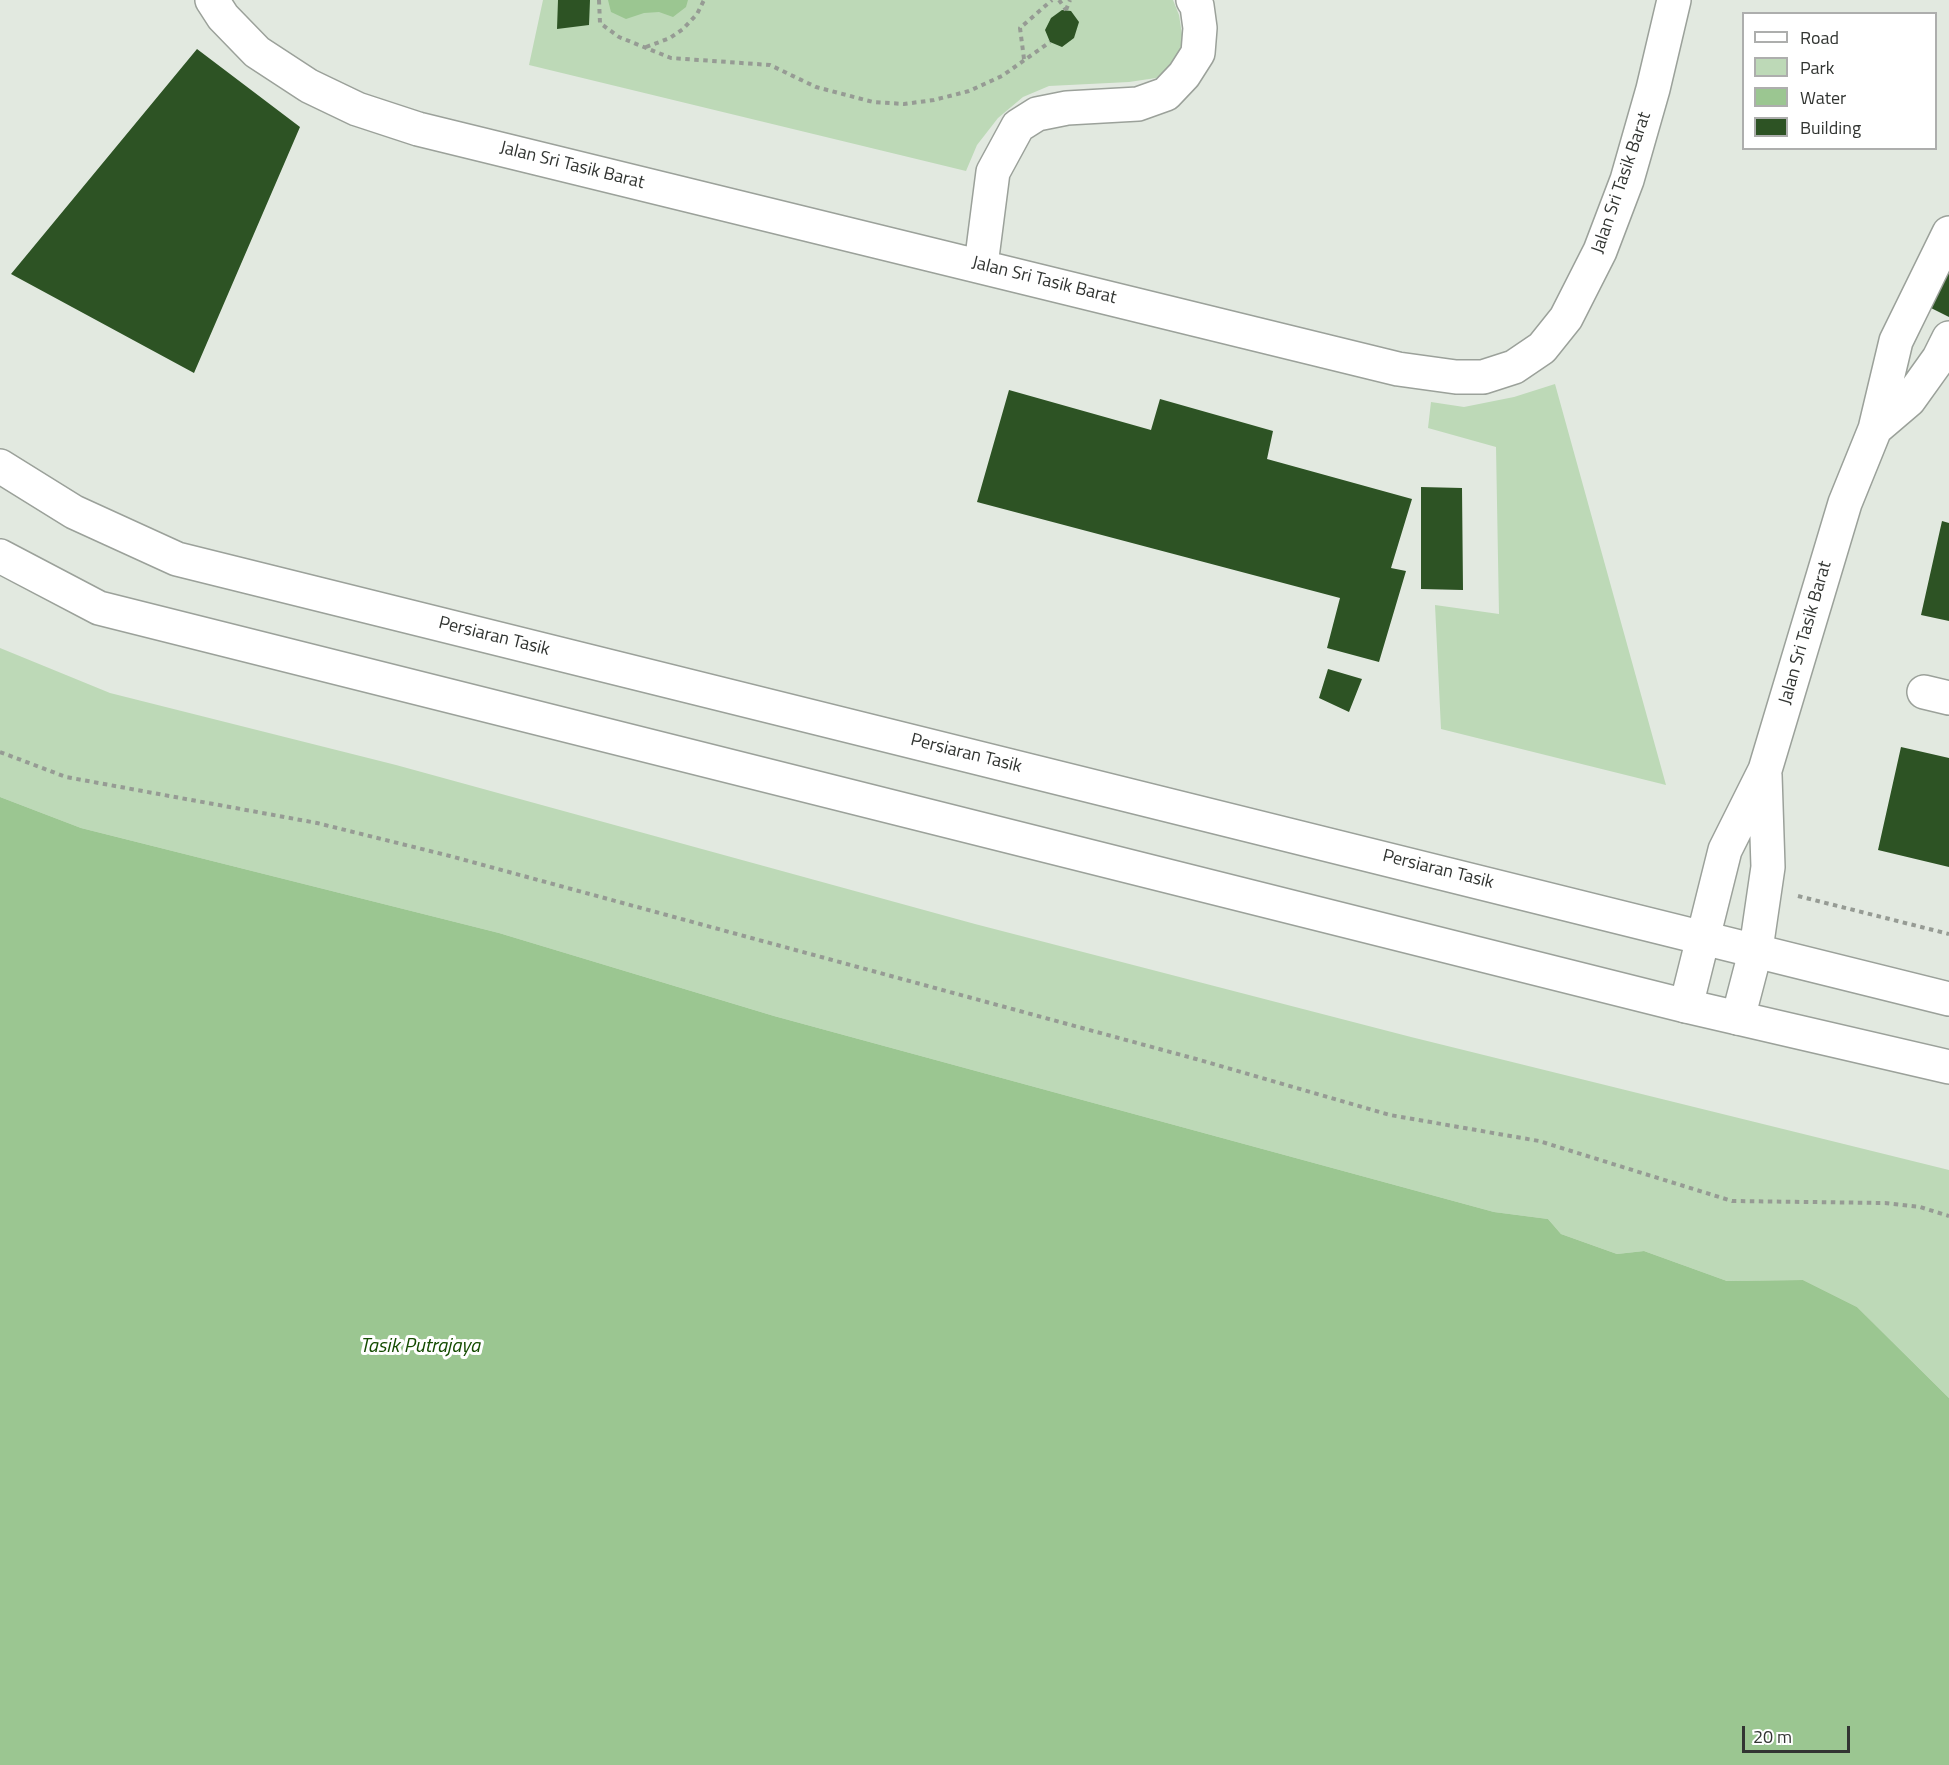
<!DOCTYPE html>
<html>
<head>
<meta charset="utf-8">
<style>
	body { margin:0 }
	#map { position:relative; width:1949px; height:1765px; overflow:hidden; background:#e2e9e0; font-family:"Titillium Web",sans-serif }
	canvas { display:block }
	.legend { position:absolute; left:1742px; top:12px; width:195px; height:138px; box-sizing:border-box; background:#fff; border:2px solid #adaead; margin:0; padding:8px 10px; list-style:none; font-size:18px; color:#323532 }
	.legend li { display:flex; align-items:center; gap:12px; height:30px }
	.legend b { width:30px; border:2px solid #adaead }
	.scale { position:absolute; left:1742px; top:1726px; width:108px; height:27px; box-sizing:border-box; border:3px solid #323532; border-top:0; padding-left:8px; font-size:18px; line-height:21px; white-space:nowrap; color:#323532; -webkit-text-stroke:4px #fff; paint-order:stroke }
</style>
</head>
<body>
<div id="map">
<canvas width="1949" height="1765"></canvas>
<ul class="legend">
<li><b style="height:8px;background:#fff"></b>Road</li>
<li><b style="height:16px;background:#bdd9b7"></b>Park</li>
<li><b style="height:16px;background:#9bc691"></b>Water</li>
<li><b style="height:16px;background:#2d5324"></b>Building</li>
</ul>
<div class="scale">20 m</div>
</div>
<script>
const c = document.querySelector('canvas').getContext('2d');
c.lineJoin = 'round';
function paint(path, color) {
  c.fillStyle = color;
  c.fill(path, 'evenodd');
}
function shape(rows) {
  const path = new Path2D();
  for (const r of rows) {
    path.moveTo(r[0], r[1]);
    for (let i = 2; i < r.length; i += 2) path.lineTo(r[i], r[i + 1]);
  }
  return path;
}
function stroke(path, color, width, dash) {
  c.strokeStyle = color;
  c.lineWidth = width;
  c.lineCap = dash ? 'butt' : 'round';
  c.setLineDash(dash || []);
  c.stroke(path);
}
function write(font, color, halo, rows, align = 'center') {
  c.font = font + ' "Titillium Web",sans-serif';
  c.lineWidth = 6;
  c.setLineDash([]);
  c.textBaseline = 'middle';
  c.strokeStyle = halo;
  c.fillStyle = color;
  for (const [text, x, y, turn = 0] of rows) {
    c.save();
    c.translate(x, y);
    c.rotate((+turn || 0) * Math.PI / 180);
    c.textAlign = isNaN(turn) ? turn : align;
    if (halo) c.strokeText(text, 0, 0);
    c.fillText(text, 0, 0);
    c.restore();
  }
}
const green = shape([
	[543,0,1173,0,1179,15,1183,41,1174,65,1156,78,1129,82,1049,86,1023,97,998,118,977,145,966,171,529,65],
	[1555,384,1666,785,1441,729,1435,605,1499,614,1496,447,1428,428,1431,402,1464,407,1514,397],
	[0,648,110,693,396,765,975,924,1411,1037,1949,1170,1949,1398,1857,1307,1803,1280,1727,1281,1644,1251,1617,1254,1561,1234,1548,1219,1494,1212,774,1016,499,933,81,828,0,797]
]);
const water = shape([
	[608,0,688,0,686,7,673,17,659,12,644,13,626,19,611,12],
	[0,797,81,828,499,933,774,1016,1494,1212,1548,1219,1561,1234,1617,1254,1644,1251,1727,1281,1803,1280,1857,1307,1949,1398,1949,1765,0,1765]
]);
const building = shape([
	[558,0,590,0,589,25,557,29],
	[1062,10,1071,11,1079,22,1074,38,1062,47,1050,42,1045,30,1051,18],
	[197,49,300,127,194,373,11,274],
	[1949,268,1949,317,1929,307],
	[1009,390,1151,430,1160,399,1273,431,1267,459,1412,499,1391,568,1406,571,1379,662,1327,648,1340,598,977,502],
	[1421,487,1462,488,1463,590,1421,589],
	[1942,521,1949,523,1949,621,1921,615],
	[1328,669,1362,679,1349,712,1319,698],
	[1901,747,1949,758,1949,867,1878,850]
]);
const path = shape([
	[599,0,600,23,619,37,671,58,770,65,816,87,873,102,904,104,934,100,969,91,1002,76,1050,42],
	[1059,0,1066,10],
	[1066,10,1070,0],
	[646,47,670,38,683,29,697,14,704,0],
	[1024,59,1020,28,1052,0],
	[0,752,66,777,317,823,450,856,1196,1059,1390,1115,1539,1141,1732,1201,1885,1203,1920,1207,1949,1216],
	[1798,896,1949,934]
]);
const minor = shape([
	[212,0,223,17,257,52,309,86,357,109,418,129,1398,369,1456,377,1483,377,1514,367,1542,348,1566,318,1600,251,1627,180,1653,89,1674,0],
	[981,265,993,172,1018,126,1037,114,1067,108,1138,104,1166,94,1184,75,1198,53,1200,28,1197,6,1193,0],
	[1875,429,1909,400,1939,358,1949,338],
	[1924,692,1949,698],
	[1686,1006,1725,850,1765,770,1845,503,1875,429,1896,341,1949,233],
	[1738,1018,1756,949,1768,867,1765,775]
]);
const major = shape([
	[0,466,74,512,177,559,1949,999],
	[0,556,99,608,1686,1006,1949,1067]
]);
const streetNames = [
	["Jalan Sri Tasik Barat",572,166,14],
	["Jalan Sri Tasik Barat",1622,183,-71],
	["Jalan Sri Tasik Barat",1044,281,14],
	["Jalan Sri Tasik Barat",1806,633,-74],
	["Persiaran Tasik",494,637,14],
	["Persiaran Tasik",966,754,14],
	["Persiaran Tasik",1438,870,14]
];
const waterNames = [
	["Tasik Putrajaya",420,1347]
];
paint(green, '#bdd9b7');
paint(water, '#9bc691');
paint(building, '#2d5324');
stroke(minor, '#9ba19a', 36);
stroke(major, '#9ba19a', 36);
stroke(path, '#969b94', 4, [4.5, 4.5]);
stroke(minor, '#fff', 33);
stroke(major, '#fff', 33);
write('18px', '#323532', '#fff', streetNames);
write('italic 20px', '#144c01', '#fff', waterNames);
</script>
</body>
</html>
